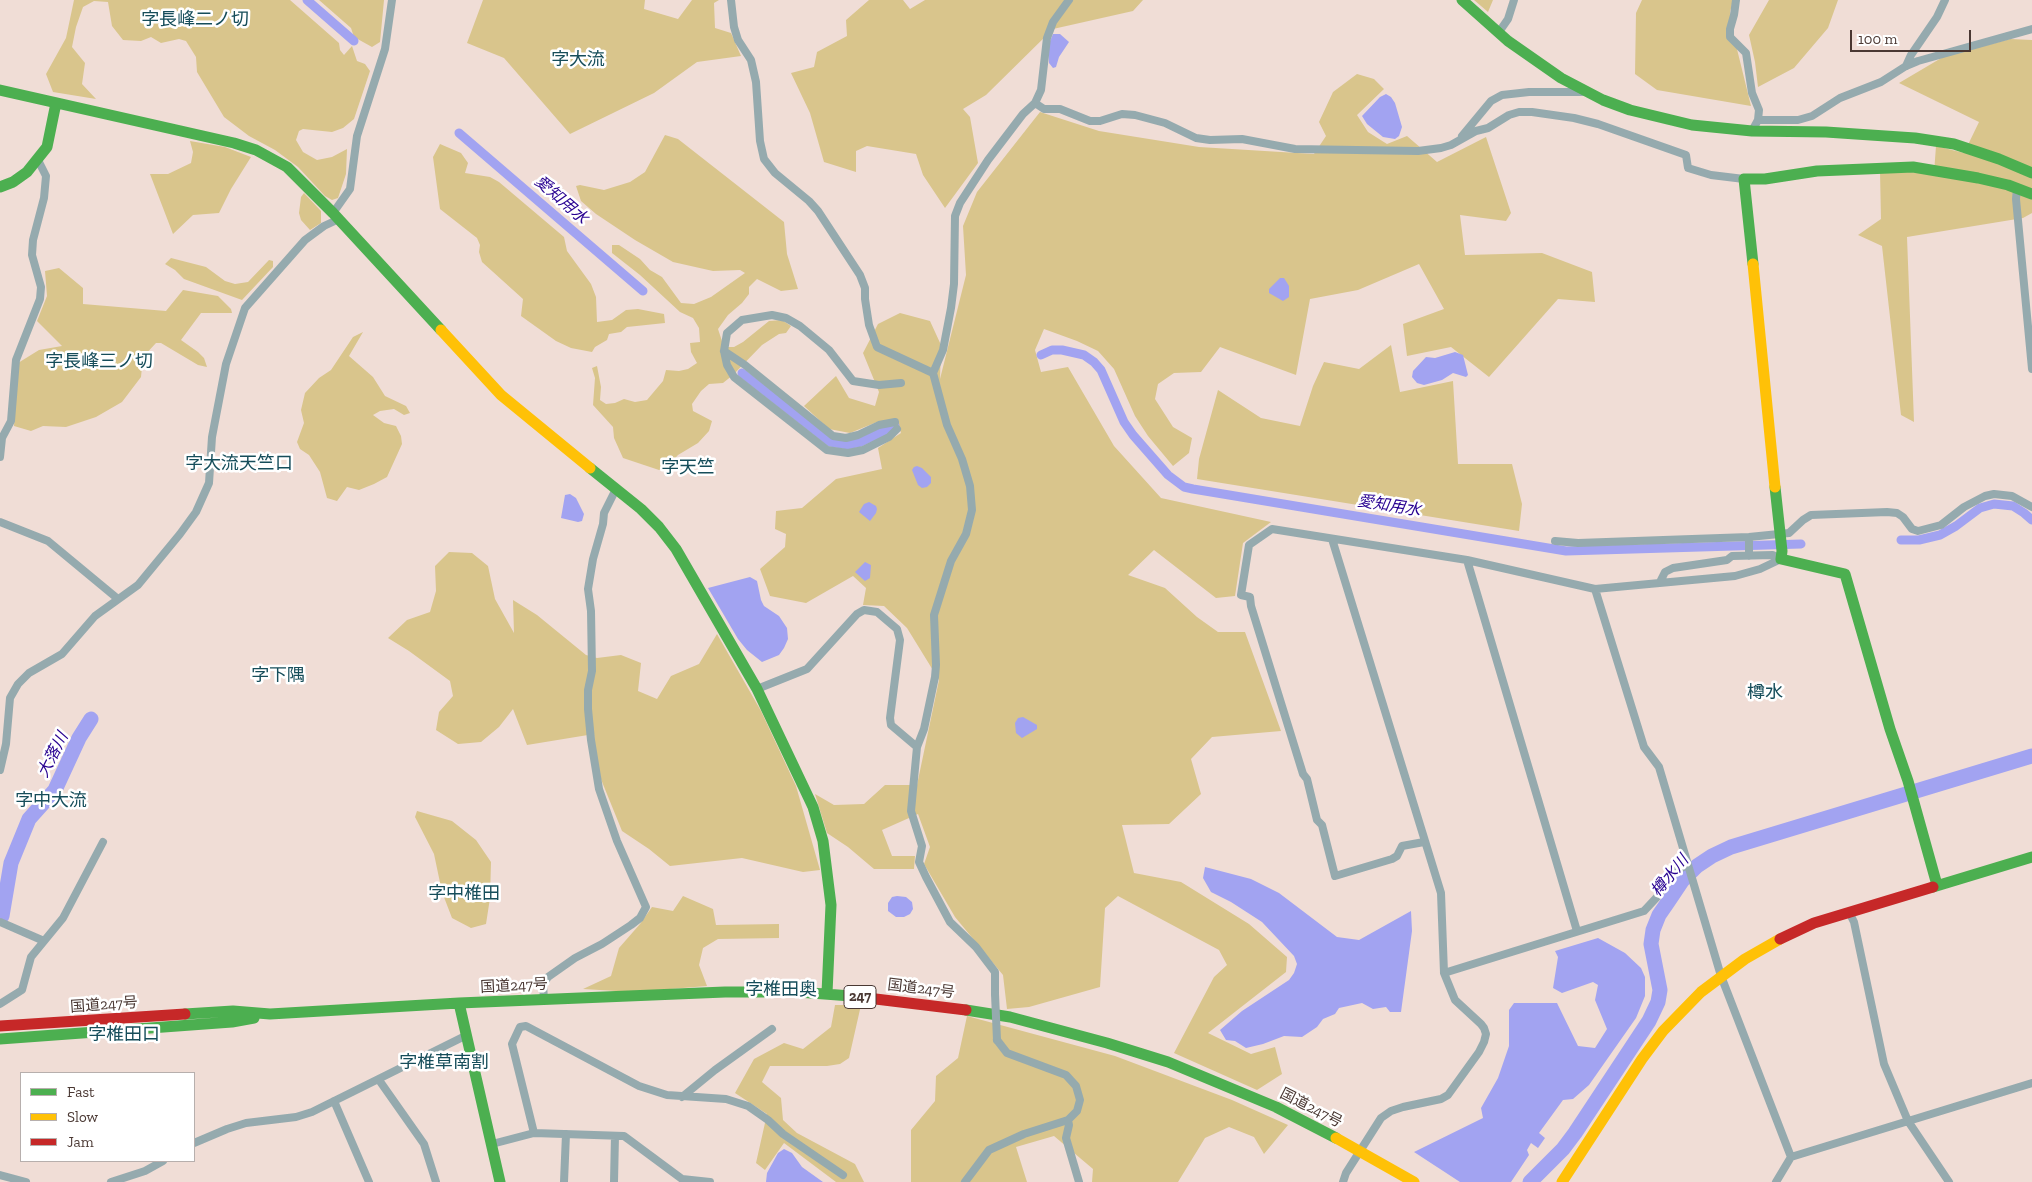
<!DOCTYPE html>
<html>
<head>
<meta charset="utf-8">
<style>
	body { margin:0 }
	#map { position:relative; width:2032px; height:1182px; overflow:hidden; background:#f0ddd6; font-family:"Zilla Slab",serif }
	canvas { display:block }
	.legend { position:absolute; left:20px; top:1072px; width:175px; height:90px; box-sizing:border-box; background:#fff; border:1px solid #b7afad; margin:0; padding:6px 9px; list-style:none; font-size:15px; color:#4a3833 }
	.legend li { display:flex; align-items:center; gap:10px; height:25px }
	.legend b { width:25px; border:1px solid #b7afad }
	.scale { position:absolute; left:1850px; top:30px; width:121px; height:22px; box-sizing:border-box; border:2px solid #4a3833; border-top:0; padding-left:6px; font-size:15px; line-height:18px; white-space:nowrap; color:#4a3833; -webkit-text-stroke:4px #fff; paint-order:stroke }
</style>
</head>
<body>
<div id="map">
<canvas width="2032" height="1182"></canvas>
<ul class="legend">
<li><b style="height:6px;background:#4caf50"></b>Fast</li>
<li><b style="height:6px;background:#ffc107"></b>Slow</li>
<li><b style="height:6px;background:#c62828"></b>Jam</li>
</ul>
<div class="scale">100 m</div>
</div>
<script>
const c = document.querySelector('canvas').getContext('2d');
c.lineJoin = 'round';
function paint(path, color) {
  c.fillStyle = color;
  c.fill(path, 'evenodd');
}
function shape(rows) {
  const path = new Path2D();
  for (const r of rows) {
    path.moveTo(r[0], r[1]);
    for (let i = 2; i < r.length; i += 2) path.lineTo(r[i], r[i + 1]);
  }
  return path;
}
function stroke(path, color, width, dash) {
  c.strokeStyle = color;
  c.lineWidth = width;
  c.lineCap = dash ? 'butt' : 'round';
  c.setLineDash(dash || []);
  c.stroke(path);
}
function write(font, color, halo, rows, align = 'center') {
  c.font = font + ' "Zilla Slab","Noto Sans JP",serif';
  c.lineWidth = 5;
  c.setLineDash([]);
  c.textBaseline = 'middle';
  c.strokeStyle = halo;
  c.fillStyle = color;
  for (const [text, x, y, turn = 0] of rows) {
    c.save();
    c.translate(x, y);
    c.rotate((+turn || 0) * Math.PI / 180);
    c.textAlign = isNaN(turn) ? turn : align;
    if (halo) c.strokeText(text, 0, 0);
    c.fillText(text, 0, 0);
    c.restore();
  }
}
const green = shape([
	[74,0,290,0,339,43,340,50,344,55,352,46,357,61,365,64,370,71,354,119,343,128,332,132,303,129,299,131,296,140,303,152,317,160,332,157,347,149,346,174,338,198,332,200,325,196,298,167,275,150,249,136,224,117,197,72,196,57,186,41,179,39,161,43,151,37,141,41,123,40,112,26,108,2,94,1,83,7,76,27,72,47,85,63,82,84,96,99,53,92,46,74,66,38],
	[319,0,384,0,380,42,372,47,354,37,351,28],
	[483,0,645,0,644,9,678,19,692,0,719,0,714,3,715,28,731,33,741,56,697,62,654,93,570,134,504,58,467,43],
	[869,0,903,0,910,9,925,0,1143,0,1133,11,1053,29,986,95,963,109,970,117,978,163,945,208,923,175,916,154,867,146,856,151,856,172,824,162,810,113,791,73,814,67,817,52,847,36,846,20],
	[1474,0,1493,0,1488,12],
	[1642,0,1733,0,1730,12,1735,41,1751,106,1657,90,1635,74,1636,13],
	[1769,0,1838,0,1828,28,1794,68,1758,87,1755,62,1749,35],
	[2010,39,2032,40,2032,213,2023,218,1907,237,1914,422,1901,415,1882,246,1858,235,1881,219,1880,171,1934,173,1936,146,1964,153,1979,122,1899,83,1943,57],
	[1357,74,1374,79,1384,89,1357,115,1368,132,1387,144,1407,136,1437,162,1486,137,1511,213,1506,221,1460,215,1465,255,1542,253,1592,272,1595,302,1558,299,1489,377,1451,347,1407,356,1403,324,1444,309,1419,264,1358,290,1310,299,1296,375,1220,347,1201,372,1174,373,1158,384,1155,399,1173,427,1192,438,1189,453,1173,466,1148,436,1135,416,1114,369,1098,351,1077,341,1044,329,1035,350,1041,372,1068,367,1114,446,1161,498,1271,522,1243,543,1235,596,1216,598,1154,550,1128,575,1165,588,1197,617,1218,632,1245,632,1281,731,1212,737,1191,759,1201,794,1169,824,1122,825,1134,873,1181,882,1249,924,1287,957,1286,972,1208,1033,1251,1054,1275,1047,1282,1074,1257,1090,1174,1053,1214,977,1227,965,1219,950,1118,896,1105,908,1100,987,1029,1007,1007,1009,1003,975,955,917,924,864,930,847,918,814,882,830,892,856,915,856,914,869,874,869,848,847,827,833,815,794,834,805,864,804,885,785,917,785,939,680,907,628,884,606,863,605,866,588,853,576,806,603,770,596,760,569,785,547,786,534,775,529,776,511,802,508,836,479,882,469,878,448,901,433,896,419,877,422,850,433,829,429,804,406,836,376,849,398,875,406,879,392,863,353,878,324,900,313,930,321,941,345,940,379,966,275,963,226,977,192,1040,112,1099,131,1199,147,1314,154,1326,136,1319,122,1333,92],
	[665,135,678,139,784,222,787,254,798,289,781,291,757,279,749,287,749,294,742,303,728,315,718,329,724,347,734,347,743,342,769,321,782,320,791,326,786,333,779,334,762,345,733,375,723,383,709,384,701,391,692,404,693,411,712,421,709,431,698,443,678,455,670,464,659,470,623,458,614,438,613,427,593,405,595,378,592,368,597,366,601,387,600,400,606,404,615,403,624,399,635,402,647,400,663,381,666,370,679,371,688,369,697,363,691,352,690,343,700,342,699,328,693,318,680,312,640,275,612,253,612,245,619,245,640,259,650,270,662,277,681,303,694,304,711,297,745,273,740,270,713,271,673,262,635,240,596,214,581,201,576,186,580,185,604,190,630,182,645,172],
	[190,141,225,147,251,157,231,189,219,213,193,215,173,234,150,174,168,174,191,163,193,152],
	[440,144,461,153,468,163,465,173,490,177,499,182,564,237,567,251,591,284,596,297,597,322,612,320,626,310,638,309,664,314,665,323,627,327,621,332,609,334,607,340,595,347,592,352,571,348,556,341,521,316,523,299,482,262,479,252,480,245,477,238,440,209,433,157],
	[304,193,321,211,321,223,310,230,301,220,299,213,301,197],
	[171,258,206,267,225,281,235,284,248,282,269,260,273,261,273,267,242,300,184,279,175,270,165,264],
	[59,268,83,288,83,304,166,311,183,290,218,296,231,309,232,313,201,313,181,340,198,352,204,358,207,367,198,365,161,343,156,343,143,357,141,377,122,402,96,417,66,427,43,426,31,431,14,426,18,363,39,350,62,346,37,321,47,296,45,271],
	[363,332,349,356,373,377,385,396,406,406,410,413,404,415,394,409,380,411,373,415,384,423,396,426,401,436,402,444,387,477,374,484,359,490,347,487,337,501,327,498,320,472,309,455,300,449,297,442,304,423,301,410,305,393,319,378,331,370,353,337],
	[1391,345,1400,392,1453,381,1458,464,1512,464,1522,504,1519,531,1197,479,1199,459,1218,390,1261,418,1300,426,1313,386,1324,362,1359,369],
	[449,552,472,553,488,566,495,599,514,633,513,600,537,615,586,655,597,658,621,655,641,663,638,691,657,699,671,676,699,664,717,634,761,711,796,786,820,870,803,872,742,858,670,866,649,849,622,831,596,767,594,734,527,745,513,709,499,727,481,742,458,744,436,730,439,712,453,696,450,681,409,651,388,638,407,620,430,612,436,591,435,566],
	[417,811,452,821,476,840,491,862,490,898,486,924,471,928,452,918,442,892,434,854,415,817],
	[683,896,713,909,716,925,779,924,779,938,718,939,703,948,699,965,707,986,633,992,583,989,611,976,619,948,640,924,652,907,673,911],
	[835,1005,861,1005,849,1058,840,1064,827,1066,770,1066,762,1082,781,1098,783,1120,797,1133,855,1164,864,1182,836,1182,784,1143,765,1170,756,1163,767,1114,735,1093,754,1059,784,1043,803,1049,831,1027],
	[967,1016,1115,1056,1232,1100,1288,1125,1264,1154,1254,1137,1229,1127,1205,1138,1178,1182,1092,1182,1093,1169,1054,1136,1016,1147,1027,1182,911,1182,911,1130,935,1101,936,1076,958,1058]
]);
const water = shape([
	[1053,34,1060,34,1069,42,1059,57,1056,67,1053,68,1049,63,1048,46],
	[1386,94,1391,97,1395,103,1402,127,1399,136,1395,139,1383,137,1367,124,1362,116,1380,97],
	[1280,278,1284,278,1289,286,1289,297,1283,301,1269,293,1269,289],
	[1455,352,1463,355,1468,375,1466,377,1453,373,1442,380,1424,385,1417,383,1412,377,1413,371,1426,357,1435,358],
	[917,466,922,468,931,477,931,483,927,487,922,488,918,485,912,470,914,467],
	[570,494,576,498,584,514,582,521,578,522,561,518,565,495],
	[869,502,876,506,877,509,876,513,870,521,859,512,864,504],
	[865,562,871,565,870,578,865,581,855,572],
	[750,577,757,581,761,600,764,606,779,616,787,628,788,639,784,648,779,655,762,662,747,650,738,639,708,588],
	[1023,717,1037,725,1037,729,1022,738,1016,733,1015,723,1018,718],
	[1205,867,1251,879,1279,893,1337,937,1359,940,1411,911,1412,931,1401,1012,1390,1012,1386,1007,1373,1009,1362,1003,1339,1008,1335,1014,1323,1019,1317,1027,1302,1037,1284,1036,1263,1044,1246,1048,1235,1041,1226,1040,1220,1030,1242,1011,1289,980,1294,973,1297,964,1294,956,1262,922,1231,902,1211,892,1203,878],
	[897,896,906,897,912,902,913,909,910,914,904,917,896,917,888,911,888,903,892,897],
	[1598,938,1625,953,1641,968,1645,977,1645,996,1636,1018,1589,1085,1573,1099,1563,1100,1539,1133,1545,1138,1538,1148,1531,1143,1527,1150,1529,1155,1511,1182,1460,1182,1414,1152,1483,1118,1481,1108,1498,1078,1509,1046,1509,1010,1514,1003,1557,1003,1578,1046,1595,1048,1607,1029,1595,1000,1598,985,1593,982,1562,993,1553,988,1558,957,1555,951],
	[784,1149,792,1153,802,1167,823,1182,766,1182,767,1173,778,1153]
]);
const canal = shape([
	[307,0,354,41],
	[459,133,643,291],
	[1041,355,1052,350,1062,350,1084,355,1094,362,1101,370,1124,422,1133,435,1168,475,1184,487,1193,489,1566,551,1801,544],
	[742,373,830,442,847,445,861,442,895,426],
	[1901,540,1919,540,1940,535,1956,526,1980,508,1994,504,2013,506,2024,513,2032,520]
]);
const river = shape([
	[2,916,11,863,29,819,55,790,79,738,91,719],
	[1530,1182,1563,1149,1575,1133,1649,1021,1658,1002,1660,990,1651,944,1653,930,1659,915,1668,902,1682,881,1697,866,1712,856,1731,847,2032,756]
]);
const street = shape([
	[731,0,734,27,738,40,751,60,756,82,760,141,764,159,775,173,809,201,818,211,860,275,865,288,865,299,869,325,877,347,933,373],
	[1736,0,1734,15,1730,29,1730,37,1746,53,1752,93,1759,110,1758,120],
	[1499,32,1508,19,1514,0],
	[1906,66,1911,55,1937,17,1945,0],
	[1035,103,1044,109,1060,109,1090,121,1100,121,1122,114,1135,115,1165,123,1196,138,1210,140,1242,139,1295,149,1418,151,1441,148,1451,145,1476,131,1488,128,1509,115,1519,112,1532,112,1574,118,1598,124,1686,155,1688,168,1711,175,1744,179],
	[1752,131,1758,120,1798,120,1812,116,1840,98,1881,82,1906,66,1918,61,2032,29],
	[1462,136,1491,101,1502,95,1529,92,1582,92],
	[2017,188,2016,199,2032,369],
	[333,213,350,189,357,136,385,49,392,0],
	[724,351,745,365,833,436,846,438,858,435,879,425,895,422],
	[897,429,889,437,863,450,848,453,827,450,734,377,727,365,724,351,727,333,742,320,772,315,786,318,800,326,829,350,853,381,879,385,901,383],
	[0,457,2,438,11,421,16,360,40,299,41,287,32,255,33,240,44,198,46,176,38,160],
	[0,522,48,541,118,599],
	[1749,537,1749,556],
	[1332,539,1441,893,1444,973,1455,1000,1481,1024,1484,1028,1486,1034,1484,1042,1479,1052,1448,1095,1441,1099,1403,1107,1391,1111,1381,1118,1346,1173,1343,1182],
	[1555,541,1578,543,1749,537,1789,533,1803,520,1811,515,1887,512,1897,513,1903,517,1912,529,1918,531,1941,525,1964,507,1985,496,1994,494,2012,496,2032,507],
	[1467,560,1577,931],
	[1660,582,1665,572,1673,568,1727,560,1732,556,1773,555,1781,559],
	[1595,589,1644,747,1659,767,1721,976,1791,1157],
	[757,689,807,669,857,614,864,610,877,612,897,629,900,640,890,718,891,725,917,747],
	[0,770,6,744,10,698,18,684,29,673,62,654,95,616,138,585,180,534,196,512,209,483,212,437,226,364,245,308,305,240,324,226,339,219],
	[1424,842,1402,846,1397,856,1392,859,1335,876,1322,825,1317,820,1307,779,1303,774,1251,606,1250,597,1241,595,1249,545,1272,529,1467,560,1595,589,1735,576,1760,569,1781,559],
	[1849,912,1854,922,1884,1064,1908,1121,1949,1182],
	[0,922,44,941],
	[1444,973,1644,911,1658,896,1673,872,1688,865],
	[995,994,995,972,976,947,950,922,926,877,919,862,922,846,911,811,917,747,924,729,935,677,936,665,934,615,951,561,966,534,972,510,970,486,962,459,947,425,933,373,943,350,951,308,954,284,955,216,960,203,988,160,1023,114,1035,103,1041,90,1047,38,1053,22,1069,0],
	[544,999,543,985,548,977,575,958,602,944,631,925,640,918,646,907,617,841,599,789,591,740,588,709,588,690,592,671,591,611,588,589,593,559,603,524,604,513,616,489],
	[0,1004,22,990,31,957,63,918,103,842],
	[379,1080,424,1144,436,1182],
	[682,1097,715,1070,772,1029],
	[334,1101,369,1182],
	[1068,1120,1069,1125,1066,1138,1079,1182],
	[534,1133,512,1044,520,1027,526,1026,639,1086,667,1095,726,1099,748,1106,768,1120,783,1134,843,1175],
	[194,1143,227,1129,246,1123,296,1117,312,1112,465,1036],
	[492,1144,534,1133,624,1136,682,1179,710,1182],
	[0,1175,26,1182],
	[111,1182,145,1171,163,1161],
	[564,1182,566,1134],
	[614,1182,615,1136],
	[965,1182,989,1150,1024,1134,1068,1120,1077,1111,1080,1100,1076,1086,1066,1075,1007,1053,997,1040],
	[1776,1182,1791,1157,2032,1083]
]);
const fast = shape([
	[1462,0,1508,41,1561,78,1603,100,1630,110,1692,125,1752,131,1826,132,1915,138,1954,144,1999,159,2032,173],
	[0,90,234,143,256,150,287,167,333,213,441,330],
	[0,187,13,182,27,172,47,147,56,103],
	[1753,264,1744,179,1765,179,1817,171,1913,167,1978,178,2008,185,2032,194],
	[590,468,641,509,659,527,676,549,757,689,813,807,823,841,831,905,827,993],
	[1775,487,1782,551,1781,559,1845,574,1890,729,1908,781,1937,885],
	[1933,887,2032,857],
	[459,1003,500,1182],
	[966,1010,1010,1017,1107,1043,1168,1062,1276,1107,1336,1138],
	[185,1014,233,1011,270,1014,459,1003,725,992,798,992,851,996],
	[0,1039,232,1022,254,1018]
]);
const slow = shape([
	[1753,264,1775,487],
	[441,330,501,395,590,468],
	[1336,1138,1414,1182],
	[1562,1182,1642,1059,1663,1031,1701,992,1745,959,1780,939]
]);
const jam = shape([
	[1780,939,1814,923,1933,887],
	[851,996,966,1010],
	[0,1026,185,1014]
]);
const streetBridge = shape([
	[995,994,997,1040]
]);
const shields = [
	[860,997,32]
];
const shieldNames = [
	["247",860,997]
];
const streetNames = [
	["国道247号",514,986,-3],
	["国道247号",921,989,7],
	["国道247号",104,1005,-4],
	["国道247号",1311,1108,27]
];
const waterNames = [
	["愛知用水",561,200,41],
	["愛知用水",1389,506,9],
	["大落川",53,755,-63],
	["樽水川",1670,876,-50]
];
const quarterNames = [
	["字長峰二ノ切",195,20],
	["字大流",578,60],
	["字長峰三ノ切",99,362],
	["字大流天竺口",239,464],
	["字天竺",688,468],
	["字下隅",278,676],
	["樽水",1765,693],
	["字中大流",51,801],
	["字中椎田",464,894],
	["字椎田奥",781,990],
	["字椎田口",124,1035],
	["字椎草南割",444,1063]
];
paint(green, '#d9c58c');
paint(water, '#a2a3f1');
stroke(canal, '#a2a3f1', 9);
stroke(river, '#a2a3f1', 15);
stroke(street, '#95aaae', 8);
stroke(fast, '#4caf50', 11);
stroke(slow, '#ffc107', 11);
stroke(jam, '#c62828', 11);
stroke(streetBridge, '#95aaae', 8);
for (const [x, y, w] of shields) {
  const box = new Path2D();
  box.roundRect(x - w / 2, y - 11.5, w, 23, 4);
  c.fillStyle = '#fff';
  c.fill(box);
  stroke(box, '#4a3833', 1);
}
write('bold 14px', '#4a3833', null, shieldNames);
write('15px', '#4a3833', '#fff', streetNames);
write('italic 16px', '#270091', '#fff', waterNames);
write('18px', '#164d5a', '#fff', quarterNames);
</script>
</body>
</html>
